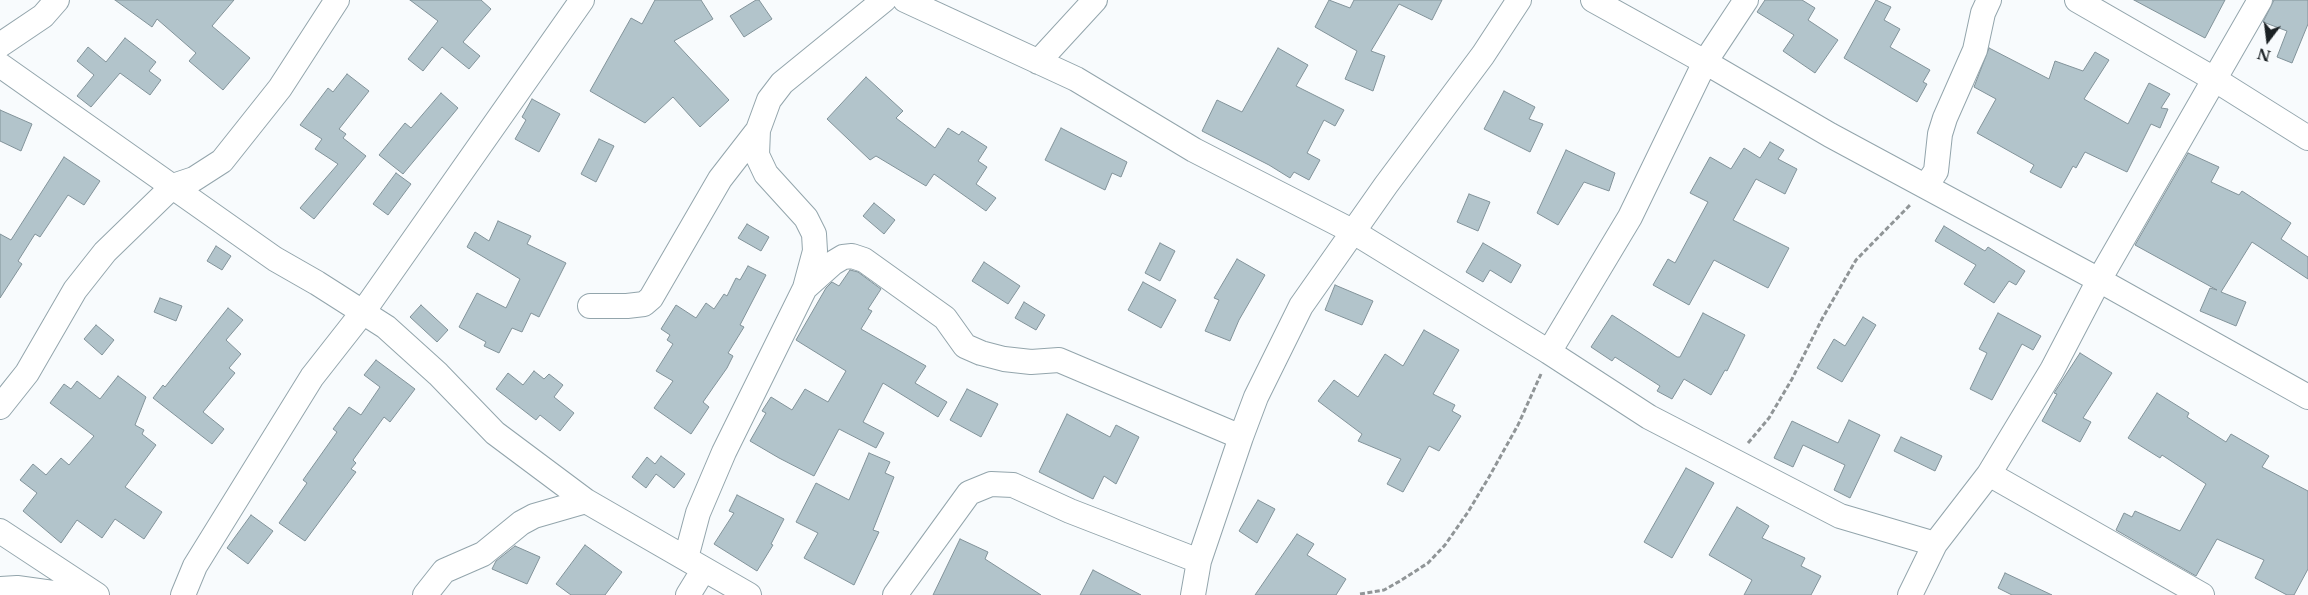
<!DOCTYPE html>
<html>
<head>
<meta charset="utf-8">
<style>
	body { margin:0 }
	#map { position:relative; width:2308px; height:595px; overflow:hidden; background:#f8fbfd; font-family:"Libre Baskerville",serif }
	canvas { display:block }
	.north { position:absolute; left:2243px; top:15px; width:50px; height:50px; -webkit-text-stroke:4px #f8fbfd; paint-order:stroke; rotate:195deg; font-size:14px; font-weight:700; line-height:20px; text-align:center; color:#1b2124 }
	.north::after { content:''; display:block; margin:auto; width:18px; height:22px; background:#1b2124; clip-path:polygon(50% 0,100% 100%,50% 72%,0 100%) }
</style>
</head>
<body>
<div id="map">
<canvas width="2308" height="595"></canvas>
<div class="north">N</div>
</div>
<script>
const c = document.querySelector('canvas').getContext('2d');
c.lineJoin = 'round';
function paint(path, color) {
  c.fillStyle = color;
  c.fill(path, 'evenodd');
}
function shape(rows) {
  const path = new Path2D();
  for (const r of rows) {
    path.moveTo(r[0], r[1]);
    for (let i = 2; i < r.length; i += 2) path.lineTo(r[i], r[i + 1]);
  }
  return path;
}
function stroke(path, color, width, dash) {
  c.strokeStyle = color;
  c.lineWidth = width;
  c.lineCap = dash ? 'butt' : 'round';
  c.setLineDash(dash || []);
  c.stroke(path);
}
const building = shape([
	[115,0,234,0,212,26,250,58,223,90,189,61,196,53,157,19,152,27,115,0],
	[410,0,481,0,491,9,463,42,480,56,469,69,442,47,423,71,408,59,438,21,410,0],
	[655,0,701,0,713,19,674,41,729,100,700,127,673,97,645,123,590,91,631,18,642,24,655,0],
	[756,0,759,0,772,19,744,37,730,16,756,0],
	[1329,0,1350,8,1354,0,1442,0,1432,20,1399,4,1371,51,1385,56,1373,91,1345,79,1357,51,1315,27,1329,0],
	[1765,0,1802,0,1815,8,1808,20,1838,40,1815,73,1783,51,1794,35,1757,12,1765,0],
	[1876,0,1891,7,1884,20,1900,29,1890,47,1930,70,1923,82,1927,84,1917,102,1844,58,1876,0],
	[2134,0,2225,0,2205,38,2134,0],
	[2274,0,2308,0,2308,24,2292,63,2277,57,2287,31,2263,22,2274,0],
	[125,38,156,62,149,71,161,80,150,95,120,73,91,107,77,96,94,75,77,61,88,47,106,62,125,38],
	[1278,48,1308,65,1296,86,1344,110,1335,126,1324,120,1307,153,1320,160,1309,180,1294,172,1290,178,1269,165,1202,131,1217,100,1242,112,1278,48],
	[1989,48,2049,79,2055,61,2083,71,2095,52,2109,60,2084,99,2128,124,2149,83,2170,94,2161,108,2168,109,2160,128,2151,124,2127,172,2085,152,2076,168,2073,166,2061,188,2030,172,2034,165,1977,133,1996,99,1974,87,1989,48],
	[347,74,369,91,339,129,346,134,343,138,366,156,314,219,300,208,338,164,315,149,322,139,300,125,328,88,333,92,347,74],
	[866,77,903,111,896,118,935,148,948,128,959,135,962,131,987,147,978,161,987,167,976,184,996,198,986,211,934,174,926,186,876,156,870,160,827,119,866,77],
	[1504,91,1535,107,1529,119,1543,124,1530,152,1484,129,1504,91],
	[441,93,458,108,403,174,379,155,405,123,411,128,441,93],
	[532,99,560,114,539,152,515,139,526,120,522,117,532,99],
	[0,110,32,124,21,151,0,141,0,110],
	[1061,128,1127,162,1121,177,1112,173,1105,190,1045,160,1061,128],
	[599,139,614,146,596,182,581,174,599,139],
	[1770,142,1784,150,1778,159,1797,169,1785,194,1756,179,1733,220,1789,248,1768,288,1714,260,1689,305,1653,285,1668,259,1675,263,1708,202,1690,193,1710,157,1731,169,1744,148,1760,158,1770,142],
	[1566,150,1615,173,1609,191,1584,182,1558,225,1537,213,1566,150],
	[2188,153,2219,167,2211,182,2239,195,2242,191,2291,223,2281,239,2308,257,2308,279,2252,242,2221,292,2246,302,2236,326,2200,311,2210,288,2217,290,2135,245,2188,153],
	[64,157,100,181,84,205,68,195,40,237,35,234,18,261,22,264,0,298,0,234,11,240,64,157],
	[396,173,411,184,388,215,373,204,396,173],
	[1469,194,1490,202,1478,231,1457,222,1469,194],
	[874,203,895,220,884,234,863,216,874,203],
	[498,221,531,236,527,244,566,263,539,317,531,313,522,332,512,328,499,353,484,346,486,342,459,327,477,293,506,308,520,279,467,247,475,232,489,241,498,221],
	[747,224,769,237,761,251,738,238,747,224],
	[1944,226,1985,251,1988,247,2025,271,2016,285,2009,281,1994,303,1964,284,1976,265,1935,241,1944,226],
	[1160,243,1175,251,1160,281,1145,273,1160,243],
	[1483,243,1521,265,1511,283,1490,270,1483,282,1466,272,1483,243],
	[216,246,231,256,222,270,207,261,216,246],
	[1237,259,1265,275,1239,320,1230,341,1205,331,1219,300,1214,298,1237,259],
	[984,262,1020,286,1008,304,972,281,984,262],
	[748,266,766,275,740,325,744,327,728,353,733,356,727,368,703,402,709,407,691,434,654,408,673,381,656,371,673,344,667,340,670,335,661,329,676,305,696,318,706,303,714,309,724,294,727,296,736,278,740,280,748,266],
	[850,270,858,272,881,289,868,309,872,311,861,329,926,366,915,383,947,402,938,417,883,383,863,422,884,433,876,448,839,429,814,476,779,458,750,441,766,413,762,411,771,397,792,410,805,389,828,402,846,371,796,340,826,288,832,282,839,286,850,270],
	[1143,282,1176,300,1161,328,1128,310,1143,282],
	[1335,285,1373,301,1362,325,1325,310,1335,285],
	[160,298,182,306,176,321,154,312,160,298],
	[1024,302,1045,315,1036,330,1015,318,1024,302],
	[421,305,448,330,437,342,410,317,421,305],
	[228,308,243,320,226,340,241,354,229,368,235,373,203,412,224,429,212,444,153,398,163,385,165,387,228,308],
	[1703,313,1745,335,1727,371,1725,370,1711,395,1684,379,1672,399,1657,391,1660,386,1615,357,1612,361,1591,347,1612,315,1677,357,1680,357,1703,313],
	[1998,313,2041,336,2033,350,2022,344,1992,400,1970,389,1987,353,1979,349,1998,313],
	[1863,317,1876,325,1842,382,1817,368,1834,339,1845,346,1863,317],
	[96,325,114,340,102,355,84,339,96,325],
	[1424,330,1459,350,1433,394,1455,405,1452,411,1461,416,1439,451,1429,446,1403,492,1387,484,1401,459,1358,441,1362,434,1318,401,1334,380,1358,397,1385,354,1403,366,1424,330],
	[2080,353,2112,373,2083,418,2091,422,2080,442,2042,421,2057,394,2054,393,2080,353],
	[376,360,415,389,390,422,384,417,353,460,356,463,351,469,356,472,305,541,279,523,307,483,303,480,337,432,333,429,349,407,361,415,380,387,364,375,376,360],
	[534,371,544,379,549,374,563,385,554,397,574,413,560,431,540,415,536,420,496,389,508,373,523,385,534,371],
	[118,376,146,397,135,425,144,430,142,434,156,445,125,487,162,512,144,539,115,519,102,538,77,520,61,543,23,511,37,493,20,480,33,464,46,475,61,458,69,465,94,436,50,403,64,384,71,389,77,381,100,399,118,376],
	[967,389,998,404,981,437,950,420,967,389],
	[2157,393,2189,413,2187,417,2226,442,2231,434,2269,456,2262,467,2308,491,2308,569,2294,595,2287,595,2255,578,2264,560,2217,539,2196,576,2116,530,2124,513,2132,517,2135,511,2180,531,2206,484,2162,455,2160,458,2128,438,2157,393],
	[1067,414,1110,437,1116,425,1139,437,1116,484,1104,476,1093,499,1039,472,1067,414],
	[1849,420,1880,435,1850,498,1834,490,1845,465,1803,445,1793,467,1774,458,1792,421,1838,443,1849,420],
	[1901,437,1942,456,1935,471,1894,451,1901,437],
	[869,453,890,462,885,473,894,477,873,530,879,532,854,585,804,558,818,533,796,522,816,483,849,500,869,453],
	[661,456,685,474,674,488,656,474,646,488,632,477,647,457,655,464,661,456],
	[1686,468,1714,483,1672,558,1644,542,1686,468],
	[737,495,784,519,771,544,773,545,757,571,714,544,734,513,729,511,737,495],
	[1258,500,1275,509,1257,543,1239,531,1258,500],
	[1737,507,1769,526,1762,538,1805,558,1801,566,1821,576,1811,595,1744,595,1752,580,1709,555,1737,507],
	[251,515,273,531,248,564,227,548,251,515],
	[1297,534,1314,544,1307,555,1346,579,1336,595,1255,595,1297,534],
	[960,539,988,552,985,559,1041,595,933,595,960,539],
	[585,545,622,572,605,595,571,595,556,584,585,545],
	[515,546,540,557,527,584,492,569,496,561,515,546],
	[1093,570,1141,595,1080,595,1093,570],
	[2005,573,2052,595,2012,595,1998,588,2005,573]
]);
const path = shape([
	[1748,443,1769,418,1792,379,1822,319,1856,260,1911,204],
	[1360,594,1384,590,1400,581,1428,563,1445,545,1468,512,1489,477,1518,425,1541,374]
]);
const street = shape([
	[905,0,1076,79,1194,150,1352,231,1549,352,1649,417,1840,516,1935,544],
	[1593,0,1705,62,1830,135,2099,280,2308,397],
	[2077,0,2214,79,2308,138],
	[0,45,43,16,57,0],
	[1038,62,1095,0],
	[0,65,275,259,317,283,386,327,438,374,495,433,586,501,749,595],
	[1926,186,1936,171,1940,134,1945,118,1975,50,1983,13,1989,0],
	[805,288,833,263,843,257,852,256,864,260,945,318,965,346,981,353,1004,359,1031,362,1059,360,1241,437],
	[590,306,627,306,644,304,651,298,720,179,758,130],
	[1549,352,1630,217,1705,62,1746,0],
	[0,407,27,373,75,290,105,252,173,186,194,179,222,161,280,88,337,0],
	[1989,474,2202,595],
	[0,531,97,595],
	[686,558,698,513,724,452,805,288,815,251,814,234,806,218,766,174,757,155,758,130,769,100,782,83,884,0],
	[0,589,17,588,60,594,72,594,87,589],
	[183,595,195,566,312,377,363,312,582,0],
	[425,595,444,571,483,554,521,523,534,516,586,501],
	[688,595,704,569],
	[895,595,969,493,991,484,1013,485,1070,511,1199,561],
	[1193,595,1199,561,1241,437,1256,397,1301,306,1386,185,1483,55,1519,0],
	[1910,595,1935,544,1989,474,2052,370,2099,280,2260,0]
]);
paint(building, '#b2c4cb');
stroke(building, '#82939a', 1);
stroke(street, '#93a5ac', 26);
stroke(path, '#909597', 3, [5, 2.5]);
stroke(street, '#fff', 24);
</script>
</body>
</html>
